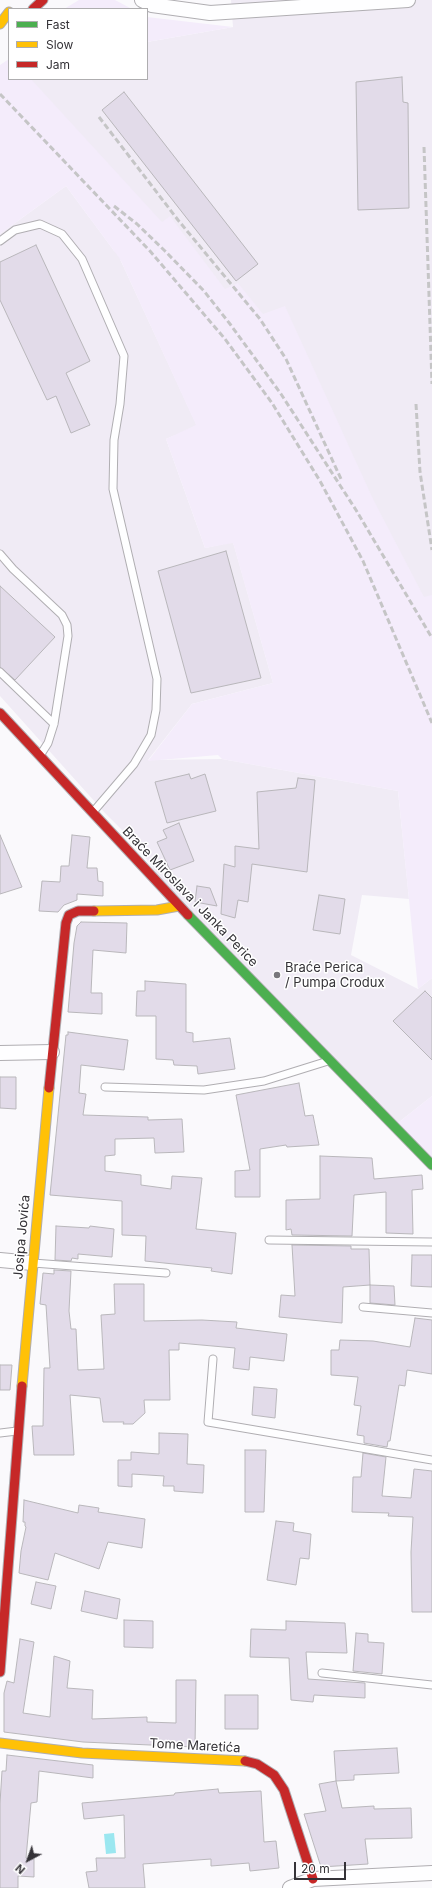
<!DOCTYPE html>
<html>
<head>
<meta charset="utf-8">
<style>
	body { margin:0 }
	#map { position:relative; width:432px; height:1888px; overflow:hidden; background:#faf9fc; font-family:Inter,sans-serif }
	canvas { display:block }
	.legend { position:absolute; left:8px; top:8px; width:140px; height:72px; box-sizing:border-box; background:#fff; border:1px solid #aeadaf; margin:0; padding:5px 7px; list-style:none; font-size:12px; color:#343237 }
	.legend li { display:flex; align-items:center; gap:8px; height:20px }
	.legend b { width:20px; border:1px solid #aeadaf }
	.north { position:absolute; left:8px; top:1840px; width:40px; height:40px; -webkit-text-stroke:3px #fff; paint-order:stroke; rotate:221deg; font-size:11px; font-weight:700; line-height:16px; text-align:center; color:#343237 }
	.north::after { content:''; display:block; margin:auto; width:14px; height:18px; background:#343237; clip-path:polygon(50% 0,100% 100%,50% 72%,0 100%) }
	.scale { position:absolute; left:294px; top:1862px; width:52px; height:18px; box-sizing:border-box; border:2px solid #343237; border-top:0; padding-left:5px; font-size:12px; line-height:14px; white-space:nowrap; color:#343237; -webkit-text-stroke:3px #fff; paint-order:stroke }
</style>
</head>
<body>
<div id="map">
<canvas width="432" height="1888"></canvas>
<ul class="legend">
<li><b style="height:5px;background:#4caf50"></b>Fast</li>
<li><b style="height:5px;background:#ffc107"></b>Slow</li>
<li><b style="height:5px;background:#c62828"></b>Jam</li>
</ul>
<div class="north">N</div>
<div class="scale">20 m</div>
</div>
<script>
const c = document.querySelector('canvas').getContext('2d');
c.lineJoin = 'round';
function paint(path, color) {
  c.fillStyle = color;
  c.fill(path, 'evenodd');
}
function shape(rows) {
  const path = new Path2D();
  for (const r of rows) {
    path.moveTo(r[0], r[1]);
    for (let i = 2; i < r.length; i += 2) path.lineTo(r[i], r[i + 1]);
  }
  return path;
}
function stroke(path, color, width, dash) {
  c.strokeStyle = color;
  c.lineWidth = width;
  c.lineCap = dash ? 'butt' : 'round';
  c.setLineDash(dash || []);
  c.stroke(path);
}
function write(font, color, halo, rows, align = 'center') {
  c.font = font + ' Inter,sans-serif';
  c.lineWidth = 3;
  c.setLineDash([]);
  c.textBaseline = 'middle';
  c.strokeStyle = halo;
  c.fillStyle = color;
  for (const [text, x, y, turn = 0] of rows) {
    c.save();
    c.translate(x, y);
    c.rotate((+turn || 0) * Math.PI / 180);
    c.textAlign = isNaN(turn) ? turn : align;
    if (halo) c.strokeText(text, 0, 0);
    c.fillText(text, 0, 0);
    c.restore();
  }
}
const built = shape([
	[231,0,432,0,432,659,120,259,197,426,166,439,205,548,233,542,273,683,192,704,148,760,222,759,398,791,409,899,362,895,351,955,418,989,432,978,432,1096,394,1126,179,906,137,845,105,813,0,696,0,234,66,186,115,252,55,137,28,79,147,79,147,42,233,27]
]);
const green = shape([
	[79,0,115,0,132,9,64,9],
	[147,17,233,27,147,42],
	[9,59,9,79,31,79,162,222,170,216,225,289,238,283,263,314,285,306,373,499,424,597,432,595,432,978,418,989,398,791,222,759,218,755,148,761,192,704,273,683,233,543,205,548,166,439,196,425,120,259,66,186,0,234,0,65],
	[432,1096,432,1165,394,1126]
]);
const water = shape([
	[114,1833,116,1853,106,1854,104,1834]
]);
const building = shape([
	[402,77,403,102,408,103,409,208,358,210,356,82,402,77],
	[124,92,258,264,236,281,102,110,124,92],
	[36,245,90,361,66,373,90,425,71,433,56,396,47,400,0,300,0,262,36,245],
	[226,551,261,678,191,693,158,571,226,551],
	[0,586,55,637,15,680,0,667,0,586],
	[189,774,191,779,205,774,216,811,167,823,155,782,189,774],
	[298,778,315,780,307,872,252,864,248,902,238,900,235,918,221,914,224,864,235,867,235,846,259,849,257,792,296,788,298,778],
	[179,823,194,861,170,870,157,842,167,838,163,830,179,823],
	[0,835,22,887,0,894,0,835],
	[72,835,90,837,87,868,97,868,98,881,103,882,103,896,77,894,77,900,64,905,58,912,39,911,42,881,60,882,61,866,69,866,72,835],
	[197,886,210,888,217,906,195,902,197,886],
	[319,895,345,899,340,934,313,930,319,895],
	[81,922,127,923,126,953,93,950,91,993,102,993,102,1014,68,1012,74,943,77,926,81,922],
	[145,981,186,984,186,1032,193,1033,193,1042,230,1038,235,1069,198,1074,197,1066,174,1065,173,1060,156,1059,156,1016,136,1016,137,991,145,991,145,981],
	[425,991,432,998,432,1060,393,1021,425,991],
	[68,1032,128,1040,124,1070,81,1065,79,1093,86,1094,83,1115,148,1117,148,1120,182,1119,184,1152,155,1153,154,1138,115,1139,115,1155,105,1156,105,1171,141,1175,141,1185,171,1189,172,1176,202,1178,196,1229,236,1233,232,1274,211,1271,212,1268,145,1261,146,1236,122,1235,122,1201,50,1195,66,1035,68,1035,68,1032],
	[0,1077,16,1077,16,1109,0,1108,0,1077],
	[299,1083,305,1116,313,1115,319,1145,287,1147,286,1145,260,1149,260,1197,235,1197,235,1171,250,1170,236,1095,299,1083],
	[320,1156,372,1158,374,1179,422,1175,423,1189,412,1190,413,1234,386,1233,386,1192,354,1195,352,1236,292,1235,291,1229,286,1230,286,1200,320,1199,320,1156],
	[56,1226,89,1228,90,1226,114,1229,112,1257,78,1254,78,1259,72,1258,71,1261,55,1260,56,1226],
	[292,1245,351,1246,351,1249,369,1249,370,1285,343,1287,342,1323,279,1317,281,1295,295,1296,292,1245],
	[412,1255,432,1255,432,1287,411,1286,412,1255],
	[54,1270,71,1271,69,1311,71,1329,76,1329,78,1370,104,1369,101,1315,115,1314,114,1284,144,1284,144,1321,202,1320,237,1322,236,1328,287,1334,284,1361,250,1357,249,1370,233,1368,235,1348,179,1343,179,1350,169,1350,170,1400,144,1400,145,1413,133,1424,123,1424,124,1422,103,1422,100,1398,70,1395,74,1455,34,1455,32,1426,43,1426,44,1368,50,1368,46,1305,40,1304,43,1273,54,1274,54,1270],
	[370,1285,394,1286,395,1305,370,1303,370,1285],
	[415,1318,432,1320,432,1374,407,1370,405,1386,399,1385,390,1441,388,1441,387,1447,364,1443,364,1436,357,1435,361,1406,354,1405,358,1377,331,1375,331,1350,339,1350,340,1340,373,1341,410,1347,415,1318],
	[0,1365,12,1365,10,1390,0,1390,0,1365],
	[254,1387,277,1389,275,1418,252,1415,254,1387],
	[159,1433,188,1434,187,1464,204,1465,203,1493,174,1491,174,1486,163,1486,164,1476,132,1474,132,1487,118,1486,118,1460,131,1460,131,1452,159,1454,159,1433],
	[245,1450,266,1450,264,1512,245,1512,245,1450],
	[363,1453,386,1457,382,1496,411,1498,414,1469,432,1471,432,1612,412,1612,411,1552,413,1517,388,1516,389,1513,352,1512,353,1477,361,1477,363,1453],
	[24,1500,78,1513,79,1505,99,1508,98,1512,145,1519,142,1548,108,1542,99,1569,55,1553,48,1580,19,1573,21,1551,26,1527,25,1526,25,1522,23,1522,24,1500],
	[276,1521,294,1523,293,1531,311,1534,309,1559,300,1558,296,1585,267,1580,276,1521],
	[36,1582,56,1586,51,1609,31,1604,36,1582],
	[85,1591,120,1599,117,1619,81,1611,85,1591],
	[124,1620,153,1621,153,1648,124,1647,124,1620],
	[286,1621,345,1623,347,1653,306,1652,308,1679,365,1683,365,1698,314,1695,313,1702,291,1700,289,1658,250,1657,251,1629,286,1630,286,1621],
	[356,1633,368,1634,368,1642,384,1643,382,1674,353,1671,356,1633],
	[20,1639,34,1642,23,1713,50,1717,54,1656,70,1661,67,1688,93,1690,92,1719,147,1717,147,1722,176,1723,176,1680,196,1680,195,1747,83,1742,4,1732,4,1693,7,1681,14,1683,20,1639],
	[225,1695,258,1695,258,1729,225,1729,225,1695],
	[397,1748,399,1773,354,1775,354,1780,336,1781,334,1751,397,1748],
	[7,1755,93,1765,93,1778,39,1771,37,1802,31,1803,26,1858,34,1859,34,1877,18,1876,18,1888,0,1888,0,1803,2,1771,6,1771,7,1755],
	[336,1781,342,1808,374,1806,374,1809,411,1808,412,1838,365,1839,368,1864,321,1867,304,1814,326,1811,319,1784,336,1781],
	[218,1789,219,1793,261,1791,264,1842,276,1841,279,1868,250,1871,249,1863,211,1866,211,1859,143,1864,145,1888,89,1888,86,1872,97,1871,96,1858,125,1858,124,1815,84,1819,82,1803,174,1795,175,1793,218,1789]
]);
const lane = shape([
	[0,241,15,230,40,224,62,234,82,259,124,356,120,404,114,440,113,489,157,679,156,710,151,735,134,764,93,812],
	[0,554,13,569,62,615,67,625,68,636,54,724,48,743,41,754],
	[0,672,54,724],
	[105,1087,204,1090,264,1081,328,1061],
	[269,1240,432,1242],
	[33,1263,166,1273],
	[363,1307,432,1313],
	[213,1359,208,1422,432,1460],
	[0,1433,17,1431],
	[322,1673,432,1685]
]);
const street = shape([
	[142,0,152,5,210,13,408,0],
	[0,1053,52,1052],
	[0,1260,32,1263],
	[290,1888,313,1879,432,1873]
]);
const fast = shape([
	[188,915,432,1165]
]);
const slow = shape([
	[0,24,9,12],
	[94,911,157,910,179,906],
	[22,1386,49,1088],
	[0,1743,82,1753,245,1761]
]);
const jam = shape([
	[33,9,43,0],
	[0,713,188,915],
	[49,1088,66,923,69,915,78,911,94,911],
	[0,1672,22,1386],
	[245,1761,257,1764,274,1775,284,1790,313,1879]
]);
const rail = shape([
	[0,94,150,251,225,339,272,403,320,481,363,561,432,723],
	[99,117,178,220,260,319,286,359,341,479],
	[424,147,432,384],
	[114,206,137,224,165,251,204,291,230,324,281,394,356,510,432,638],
	[416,404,420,472,432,550]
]);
const markers = [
	[277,975,4,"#79787c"]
];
const streetNames = [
	["Braće Miroslava i Janka Perice",190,897,46],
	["Josipa Jovića",22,1237,-85],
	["Tome Maretića",195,1746,3]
];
const poiNames = [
	["Braće Perica",285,968],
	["/ Pumpa Crodux",285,983]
];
paint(built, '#f0ebf5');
paint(green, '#f4ecfb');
paint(water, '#9be7f0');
paint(building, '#e2dbe9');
stroke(building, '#b9b7bb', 1);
stroke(lane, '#b0aeb2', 9);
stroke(street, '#b0aeb2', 16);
stroke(fast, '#b0aeb2', 11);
stroke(slow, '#b0aeb2', 11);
stroke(jam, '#b0aeb2', 11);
stroke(lane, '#fefeff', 7);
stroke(street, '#fefeff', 14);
stroke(fast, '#4caf50', 9);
stroke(slow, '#ffc107', 9);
stroke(jam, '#c62828', 9);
stroke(rail, '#c5c5c6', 3, [6, 3]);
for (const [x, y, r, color] of markers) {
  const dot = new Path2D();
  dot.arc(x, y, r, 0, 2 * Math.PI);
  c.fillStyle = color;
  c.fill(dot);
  stroke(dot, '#fff', 1.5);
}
write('13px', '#343237', '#fff', streetNames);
write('13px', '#343237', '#fff', poiNames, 'left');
</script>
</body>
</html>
